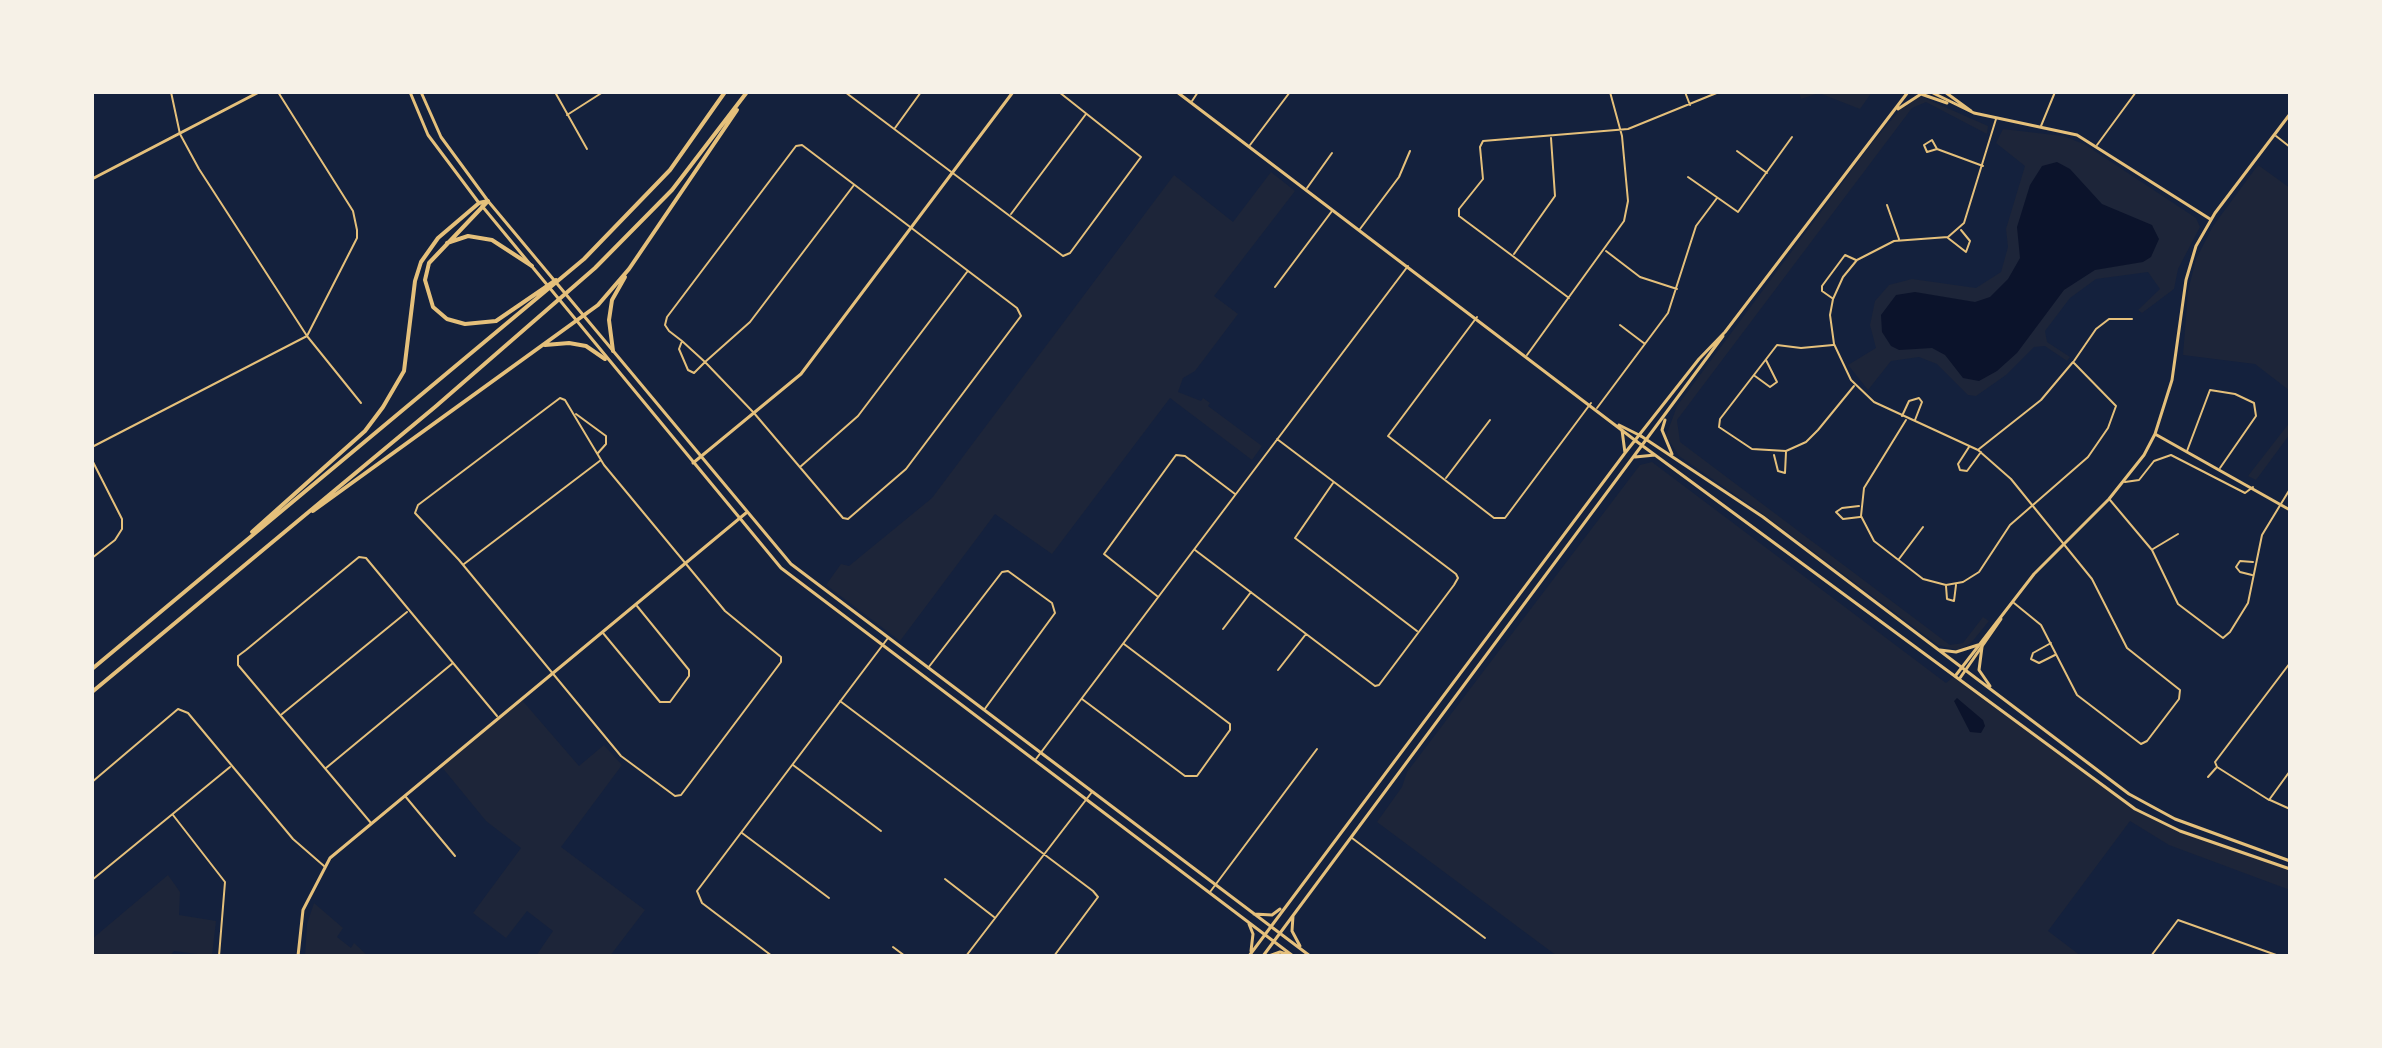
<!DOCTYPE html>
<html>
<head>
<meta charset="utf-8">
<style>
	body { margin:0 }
	#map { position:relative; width:2382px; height:1048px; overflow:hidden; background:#14213d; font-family:Barlow,sans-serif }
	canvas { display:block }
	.frame { position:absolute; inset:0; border:94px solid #f6f1e7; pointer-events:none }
</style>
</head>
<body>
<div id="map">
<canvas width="2382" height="1048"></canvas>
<div class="frame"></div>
</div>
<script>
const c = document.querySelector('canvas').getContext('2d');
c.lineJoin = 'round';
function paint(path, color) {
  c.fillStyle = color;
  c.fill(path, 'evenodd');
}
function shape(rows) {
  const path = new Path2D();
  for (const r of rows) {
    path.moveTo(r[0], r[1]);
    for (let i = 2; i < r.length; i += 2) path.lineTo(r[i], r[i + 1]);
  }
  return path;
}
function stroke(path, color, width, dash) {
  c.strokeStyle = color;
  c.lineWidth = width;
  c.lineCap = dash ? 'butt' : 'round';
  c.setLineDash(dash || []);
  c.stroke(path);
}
const green = shape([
	[1799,92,1872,92,1860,109,1819,93,1801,99],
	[1920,96,1988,126,1987,134,1926,102,1912,108,1677,420,1680,442,1950,645,1963,643,1983,617,1989,621,1971,643,1957,650,1938,645,1759,511,1679,456,1666,436,1677,406,1872,143,1903,106],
	[2003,129,2063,136,2084,144,2196,218,2200,227,2178,269,2174,289,2142,313,2138,310,2160,289,2148,272,2096,279,2070,298,2045,331,2047,342,2070,357,2067,361,2045,346,2034,347,2006,375,1976,396,1968,395,1937,364,1919,357,1891,361,1868,390,1848,365,1876,348,1870,325,1875,301,1889,285,1912,279,1976,288,2001,272,2008,247,2006,229,2025,166,1996,143],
	[2258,165,2290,188,2290,391,2255,364,2183,355,2188,291,2196,259,2213,226],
	[1271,172,1295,191,1214,296,1238,314,1195,371,1183,378,1178,392,1201,401,1203,398,1210,403,1208,406,1262,446,1252,460,1170,398,1052,554,995,514,900,641,826,585,841,564,849,566,932,498,1174,175,1233,222],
	[2290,422,2290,434,2256,480,2248,476],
	[1652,462,1946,683,1956,675,2135,809,2180,831,2290,869,2290,890,2169,845,2130,821,2048,931,2081,956,1557,956,1377,822,1402,787,1407,772,1640,465],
	[521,699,579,766,604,745,622,765,561,847,645,910,610,956,536,956,553,931,527,911,506,938,473,913,521,848,486,821,441,766],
	[168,875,180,892,179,915,216,921,212,956,174,951,170,956,92,956,92,939],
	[314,903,343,928,337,937,351,948,354,943,368,956,305,956,307,924]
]);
const water = shape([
	[2057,162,2070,169,2102,204,2152,225,2159,239,2151,257,2143,262,2095,270,2064,290,2017,353,1997,371,1979,381,1963,378,1945,355,1932,348,1899,350,1891,346,1882,332,1881,315,1896,295,1915,292,1975,302,1990,297,2008,279,2020,258,2017,227,2030,185,2042,166],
	[1957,698,1983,720,1985,726,1981,733,1970,732,1954,701]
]);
const minor = shape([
	[171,92,180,134,199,169,307,336,361,403],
	[555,92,587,149],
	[845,92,1063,256,1070,253,1141,157,1059,92],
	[1685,92,1690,105],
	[1192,101,1198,92],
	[567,115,603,92],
	[1996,119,1964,223,1948,237,1894,241,1857,260,1843,277,1833,299,1830,315,1834,344,1851,380,1874,402,1978,450,2011,479,2092,579,2127,648,2180,690,2179,699,2147,741,2141,744,2077,695,2041,625,2014,603],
	[2041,126,2055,92],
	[895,128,921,92],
	[2276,136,2290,147],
	[1250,145,1290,92],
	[2097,145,2136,92],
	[1937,149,1927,152,1924,145,1932,140,1937,149,1983,166],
	[1737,151,1767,173],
	[1688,177,1738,212,1792,137],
	[1307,188,1332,153],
	[1887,205,1899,239],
	[1011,214,1086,114],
	[1360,229,1399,177,1410,151],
	[1948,238,1966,252,1970,241,1961,230],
	[1606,251,1640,277,1677,289],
	[1514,254,1555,196,1551,138],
	[1275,287,1332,211],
	[1569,298,1459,216,1459,209,1483,179,1480,147,1483,141,1628,129,1719,92],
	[1832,298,1822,291,1822,286,1845,255,1856,260],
	[1477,317,1388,436,1494,518,1505,518,1591,403],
	[1620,325,1645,344],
	[682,341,679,349,688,370,694,373,705,362,682,341,669,331,665,325,667,317,796,146,802,145,1017,308,1021,316,906,469,848,519,843,518,754,413,705,362,750,322,854,185],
	[1833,345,1801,348,1777,345,1720,419,1719,427,1752,449,1786,451,1806,442,1818,430,1854,386],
	[1527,355,1624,221,1628,201,1622,136,1610,92],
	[2074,361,2096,329,2109,319,2132,319],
	[1755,376,1770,387,1777,382,1766,360],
	[560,398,565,400,604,465,725,611,781,657,781,662,681,795,675,796,621,756,459,560,415,513,418,505,560,398],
	[1597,408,1668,313,1696,226,1717,198],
	[576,414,606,436,606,444,598,453],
	[1902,416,1909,401,1919,398,1922,402,1915,420],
	[1906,420,1864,488,1861,516,1874,541,1923,579,1946,585,1963,582,1979,572,2010,525,2088,457,2108,428,2116,406,2073,362,2041,400,1979,449],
	[92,447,307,336,357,238,357,230,353,211,278,92],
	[1969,447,1958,464,1960,470,1967,471,1981,452],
	[2187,451,2210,390,2235,394,2254,403,2256,416,2220,468],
	[1774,455,1778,471,1785,473,1786,452],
	[92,460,122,519,122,529,115,540,92,558],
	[800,467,858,416,967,272],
	[1446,478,1490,420],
	[2125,482,2139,480,2154,461,2171,455,2245,493,2253,487],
	[1333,483,1295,538,1417,631],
	[2110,500,2152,550,2178,604,2223,638,2230,632,2248,603,2262,535,2290,489],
	[1859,506,1842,508,1836,512,1843,519,1860,517],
	[2153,549,2178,534],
	[1195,550,1375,686,1379,685,1454,585,1458,578,1456,574,1277,439],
	[1899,559,1923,527],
	[464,564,601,460],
	[2252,575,2240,572,2236,567,2240,561,2253,562],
	[1946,586,1947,599,1954,601,1956,585],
	[1157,596,1104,554,1176,455,1185,456,1235,494],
	[1223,629,1251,592],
	[603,633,660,702,670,702,689,676,689,670,637,606],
	[2051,643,2033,653,2031,659,2039,663,2055,655],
	[2290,663,2215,762,2217,767,2269,800,2290,771],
	[928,668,1002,572,1008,571,1052,603,1055,613,984,710],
	[1278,670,1306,634],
	[1082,699,1185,776,1197,776,1230,730,1230,724,1124,644],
	[840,701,1093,891,1098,897,1054,956],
	[282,714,407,612],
	[1036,759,1408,266],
	[793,765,881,831],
	[326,768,453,663],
	[2208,777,2216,768],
	[92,782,178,709,188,713,293,839,324,866],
	[405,796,455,856],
	[2270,800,2290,809],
	[173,815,225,882,219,956],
	[371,823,238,665,238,656,246,650,359,557,366,558,497,716],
	[742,833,829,898],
	[1352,838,1485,938],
	[945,879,994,917],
	[92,880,230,767],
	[1210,892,1317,749],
	[893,947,905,956],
	[772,956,702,903,697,891,888,638],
	[966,956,1092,792],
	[2151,956,2178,920,2279,956]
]);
const tertiary = shape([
	[410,92,428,135,479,203],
	[421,92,441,137,488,201],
	[1177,92,1636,441],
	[1931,92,1974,113,2077,135,2210,219],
	[1945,92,1971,111],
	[92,179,259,92],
	[1619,425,1641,436],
	[2155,434,2290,510],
	[693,463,801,374,1013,92],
	[1956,675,2034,574,2109,499,2144,455,2155,434,2172,380,2186,280,2196,246,2215,213,2290,114],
	[1960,678,2001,619],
	[298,956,303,910,330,858,746,513]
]);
const secondary = shape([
	[1898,109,1921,94,1947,103],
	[488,201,791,564,1310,956],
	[482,206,781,568,1293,956],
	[1665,420,1662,430,1672,454],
	[1622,430,1625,453],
	[1641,436,1763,517,2129,794,2175,819,2290,861],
	[1636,441,2135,809,2180,831,2290,869],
	[1635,457,1655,455],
	[1982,647,1979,670,1990,686],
	[1940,650,1956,652,1978,645],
	[1254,914,1272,915,1280,909],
	[1293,916,1292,931,1300,946],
	[1249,924,1253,934,1251,951],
	[1249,956,1625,453,1699,359,1725,332,1908,92],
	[1263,956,1723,336],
	[1269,956,1280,952,1289,955]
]);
const motorway = shape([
	[488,201,429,263,425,280,433,307,447,319,465,324,496,321,556,280],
	[447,243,468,236,492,240,532,266],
	[545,345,569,343,586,346,605,359],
	[613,351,609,320,612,300,625,277],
	[313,511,598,305,629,269,737,110],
	[252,532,365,431,383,407,404,371,415,281,421,262,438,238,479,203,488,201],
	[92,669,584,259,670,170,725,92],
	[92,692,435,407,595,268,672,190,747,92]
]);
paint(green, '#1d2539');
paint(water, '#0b132b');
stroke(minor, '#e5c07b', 2);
stroke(tertiary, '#e5c07b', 3);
stroke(secondary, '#e5c07b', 3);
stroke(motorway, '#e5c07b', 4);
</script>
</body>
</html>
